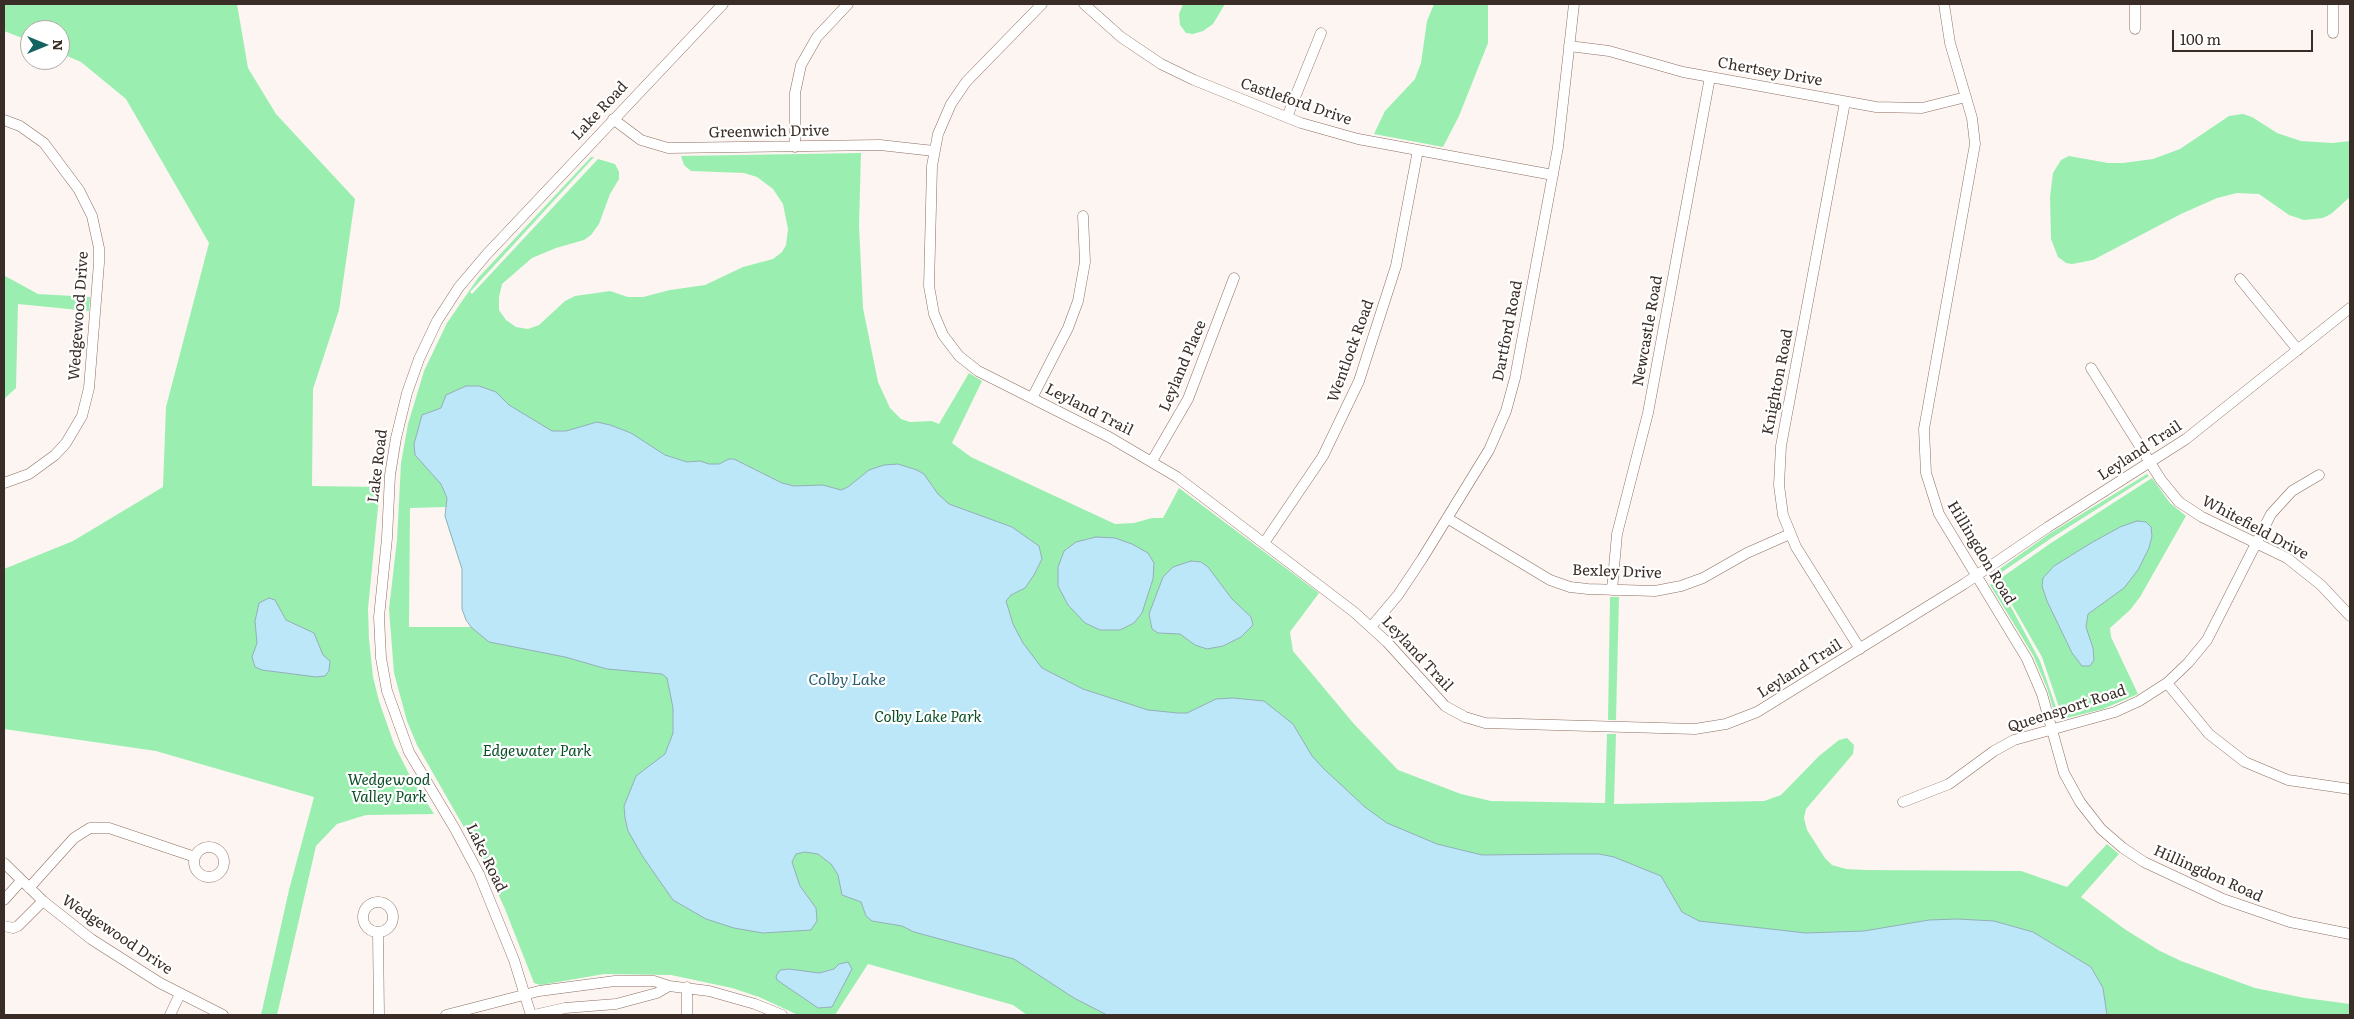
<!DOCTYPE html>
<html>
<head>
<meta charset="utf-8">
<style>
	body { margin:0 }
	#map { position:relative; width:2354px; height:1019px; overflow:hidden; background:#fcf5f2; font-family:Literata,serif }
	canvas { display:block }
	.frame { position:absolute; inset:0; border:5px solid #3a2d27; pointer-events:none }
	.north { position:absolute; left:20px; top:20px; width:50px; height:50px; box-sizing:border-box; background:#fff; border:1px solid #b0aba9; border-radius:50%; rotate:90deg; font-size:14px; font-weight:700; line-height:20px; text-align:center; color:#3a2d27 }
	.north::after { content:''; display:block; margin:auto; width:18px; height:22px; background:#136363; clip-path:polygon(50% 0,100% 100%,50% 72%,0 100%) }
	.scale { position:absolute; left:2172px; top:30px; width:141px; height:22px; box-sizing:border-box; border:2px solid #3a2d27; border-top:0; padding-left:6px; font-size:15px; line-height:18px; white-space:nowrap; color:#3a2d27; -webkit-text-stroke:4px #fff; paint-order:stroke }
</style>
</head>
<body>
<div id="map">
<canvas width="2354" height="1019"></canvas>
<div class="frame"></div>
<div class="north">N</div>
<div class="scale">100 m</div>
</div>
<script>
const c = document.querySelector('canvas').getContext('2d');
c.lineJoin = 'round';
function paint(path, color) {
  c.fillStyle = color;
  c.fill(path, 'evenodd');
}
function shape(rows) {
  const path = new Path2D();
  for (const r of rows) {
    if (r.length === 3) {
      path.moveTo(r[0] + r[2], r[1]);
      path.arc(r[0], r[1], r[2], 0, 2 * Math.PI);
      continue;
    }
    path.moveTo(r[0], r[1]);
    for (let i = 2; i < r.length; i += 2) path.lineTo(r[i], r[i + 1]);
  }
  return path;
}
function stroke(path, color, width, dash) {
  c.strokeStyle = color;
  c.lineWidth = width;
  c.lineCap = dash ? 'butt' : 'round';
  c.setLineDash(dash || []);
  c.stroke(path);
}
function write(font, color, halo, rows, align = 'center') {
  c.font = font + ' Literata,serif';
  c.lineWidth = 4.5;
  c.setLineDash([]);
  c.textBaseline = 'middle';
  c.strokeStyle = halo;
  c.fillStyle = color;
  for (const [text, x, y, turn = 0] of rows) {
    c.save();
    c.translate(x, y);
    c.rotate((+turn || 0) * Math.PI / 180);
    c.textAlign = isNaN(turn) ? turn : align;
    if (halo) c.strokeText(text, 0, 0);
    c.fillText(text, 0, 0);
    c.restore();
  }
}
const green = shape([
	[4,4,237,4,248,68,276,114,355,199,339,310,313,389,312,486,380,487,368,609,369,639,373,677,379,701,394,744,410,776,434,814,366,815,337,824,316,846,277,1015,261,1015,289,890,314,797,156,751,4,729,4,569,73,541,163,487,166,407,209,243,126,99,81,62,60,53,60,30,30,30,30,41,4,31],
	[1183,4,1225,4,1213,24,1203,31,1193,34,1186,33,1180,25,1179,14],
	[1434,4,1488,4,1488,43,1459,116,1443,147,1374,134,1385,111,1415,79,1421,63,1427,21],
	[2243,114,2252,117,2277,133,2301,141,2332,143,2350,141,2350,197,2331,214,2323,218,2304,220,2289,215,2259,194,2237,193,2217,198,2181,214,2093,260,2072,264,2066,263,2058,257,2051,239,2050,197,2053,173,2061,160,2069,156,2108,163,2123,163,2153,159,2180,149,2229,116],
	[861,153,859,226,863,308,878,382,890,408,901,419,910,422,932,421,939,424,969,373,982,381,952,443,971,457,1115,524,1134,523,1152,518,1163,518,1179,488,1319,593,1290,632,1293,651,1354,724,1398,770,1461,794,1491,801,1605,803,1607,734,1616,734,1614,804,1764,801,1781,795,1819,756,1839,740,1847,738,1854,745,1853,754,1806,809,1804,818,1807,830,1825,858,1832,865,1846,869,1867,870,2021,871,2067,887,2107,844,2119,854,2081,897,2126,930,2160,951,2181,961,2255,988,2305,998,2350,1004,2350,1015,1027,1015,1013,1005,868,964,835,1015,798,1015,759,997,732,988,671,975,604,974,541,985,534,983,505,909,482,859,417,745,407,721,394,673,389,609,397,540,401,463,408,424,424,371,447,323,478,278,591,157,594,157,470,292,472,294,598,159,615,164,619,172,619,179,610,194,599,224,591,235,584,240,556,248,532,258,502,284,499,297,499,310,506,320,516,327,528,329,539,325,565,301,575,296,610,291,628,297,643,297,670,290,705,285,743,267,773,259,782,252,786,245,788,229,783,204,773,189,757,177,744,173,691,171,684,165,681,156],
	[446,507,445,516,449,530,462,569,462,609,471,627,409,627,410,508],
	[4,274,5,276,38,294,90,297,89,311,18,304,16,388,4,399],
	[2147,474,2149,476,2053,537,1989,581,1994,573,2049,534],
	[2152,478,2170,503,2186,516,2140,597,2130,610,2110,628,2111,637,2138,694,2103,709,2063,719,2042,657,2007,596,2001,578,2051,543],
	[1995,581,1998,583,2040,661,2060,719,2055,715,2047,688,2033,655,1990,585],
	[1610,597,1619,597,1616,720,1608,720]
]);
const water = shape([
	[466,386,479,386,496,392,509,405,552,431,566,431,597,422,610,425,631,433,665,455,687,462,700,461,709,464,719,464,729,459,734,459,782,483,794,486,823,485,841,490,848,487,869,470,884,465,898,464,917,470,924,474,938,494,949,504,1012,527,1039,546,1042,559,1034,575,1025,588,1011,595,1006,601,1013,624,1023,643,1042,668,1083,689,1148,710,1178,713,1187,713,1216,699,1233,698,1264,701,1293,724,1312,756,1324,769,1365,807,1387,823,1437,844,1482,855,1570,854,1599,854,1614,857,1661,876,1682,912,1699,921,1806,933,1864,931,1929,920,1958,919,1994,921,2033,932,2091,967,2103,988,2107,1015,1107,1015,1074,998,1014,959,914,932,902,926,872,921,866,916,861,902,842,895,838,875,831,864,818,854,805,852,796,854,792,862,800,886,816,908,817,921,811,930,763,933,734,928,706,919,673,900,643,857,628,831,625,818,624,806,636,776,665,754,673,733,673,708,667,678,662,674,607,669,565,657,489,642,471,627,466,620,462,609,462,569,445,516,447,498,441,484,415,455,414,444,422,415,441,408,446,395,466,386],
	[2137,521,2146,522,2151,527,2152,536,2149,548,2138,570,2124,588,2088,614,2086,627,2093,648,2094,660,2090,666,2082,666,2072,653,2047,601,2042,586,2043,578,2054,566,2091,543,2120,527,2137,521],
	[1096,537,1115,538,1132,544,1148,553,1154,563,1153,579,1142,613,1134,623,1120,630,1100,630,1085,623,1068,605,1058,586,1058,567,1064,551,1076,542,1096,537],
	[1191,561,1201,562,1208,567,1232,599,1251,617,1253,625,1241,637,1223,646,1207,649,1195,645,1180,634,1158,633,1152,629,1149,614,1163,577,1173,567,1191,561],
	[269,598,275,600,286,620,314,633,323,655,330,661,329,671,325,676,316,677,262,670,255,667,252,657,257,643,255,621,259,603,269,598],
	[848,962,852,969,832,1007,818,1008,777,980,776,976,780,970,789,969,819,973,834,969,839,964,848,962]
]);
const minor = shape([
	[1042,4,966,82,951,104,938,134,932,166,929,286,934,314,943,335,959,356,978,371,1109,437,1177,477,1354,612,1387,642,1445,706,1465,717,1485,723,1695,729,1726,724,1757,712,1964,584,2048,527,2186,439,2350,308],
	[1084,4,1121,37,1161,64,1194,80,1301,123,1358,139,1553,175],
	[1944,4,1950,43,1972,118,1975,144,1924,429,1926,473,1939,514,2027,659,2042,694,2064,773,2080,802,2101,829,2123,848,2144,862,2223,899,2290,922,2350,934],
	[2135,29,2135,4],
	[2333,33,2333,4],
	[1569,46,1609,51,1683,72,1876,107,1922,108,1966,97],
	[1845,102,1781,446,1779,485,1783,515,1796,547,1860,649],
	[1287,117,1321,33],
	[613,119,641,140,668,148,880,145,934,151],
	[4,120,20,126,44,143,79,190,92,216,99,248,99,263,89,388,82,416,66,443,55,455,29,474,4,483],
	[795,147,795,93,801,65,817,37,848,4],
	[2240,279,2298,350],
	[2091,368,2161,480,2179,502,2202,517,2287,558,2321,585,2350,616],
	[1032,398,1068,328,1078,301,1085,262,1083,216],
	[1152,461,1188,399,1234,278],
	[1447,518,1550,580,1570,587,1588,589,1655,591,1681,586,1703,578,1747,553,1790,534],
	[1264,543,1323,456,1359,381,1396,266,1418,150],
	[1612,590,1617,534,1648,413,1710,77],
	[1371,627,1398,595,1422,559,1489,450,1506,411,1515,378,1558,147,1574,4],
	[2167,683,2209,734,2245,762,2288,780,2350,789],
	[1903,802,1949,784,1994,751,2014,740,2115,712,2139,701,2167,683,2188,663,2207,640,2271,514,2292,491,2319,475],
	[209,862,15],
	[4,863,43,901,91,939,160,983,223,1015],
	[29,888,74,838,90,828,109,828,195,857],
	[4,900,21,881],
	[378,917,15],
	[4,926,13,928,18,926,43,901],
	[378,932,379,1015],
	[170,1015,180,994],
	[446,1015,539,991,615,981,654,981,669,986,709,991,755,1004,782,1015],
	[531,1015,514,960,479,874,455,829,409,752,387,691,381,658,379,617,387,538,390,475,396,438,407,393,419,359,437,321,459,287,487,254,723,4],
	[534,1015,565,1008,616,1004,657,993,669,986],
	[687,1015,687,987]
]);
const streetNames = [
	["Chertsey Drive",1770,72,10],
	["Castleford Drive",1296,102,19],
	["Lake Road",600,111,-47],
	["Greenwich Drive",769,132,-1],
	["Wedgewood Drive",79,316,-86],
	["Dartford Road",1508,331,-79],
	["Newcastle Road",1648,331,-80],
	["Wentlock Road",1351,351,-70],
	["Leyland Place",1183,366,-67],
	["Knighton Road",1778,382,-79],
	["Leyland Trail",1089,410,27],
	["Leyland Trail",2140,451,-33],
	["Lake Road",378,466,-83],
	["Whitefield Drive",2255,528,28],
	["Hillingdon Road",1981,553,59],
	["Bexley Drive",1617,572,2],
	["Leyland Trail",1417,654,47],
	["Leyland Trail",1800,669,-32],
	["Queensport Road",2067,709,-18],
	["Lake Road",486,858,64],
	["Hillingdon Road",2208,874,24],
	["Wedgewood Drive",117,935,34]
];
const parkNames = [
	["Colby Lake Park",928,718],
	["Edgewater Park",537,752],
	["Wedgewood",389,781],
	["Valley Park",389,798]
];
const waterNames = [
	["Colby Lake",847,680]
];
paint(green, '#9aefb0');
paint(water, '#bbe7f8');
stroke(water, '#94afb9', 1);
stroke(minor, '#8d6f60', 11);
stroke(minor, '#fff', 10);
write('15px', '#3a2d27', '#fff', streetNames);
write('italic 15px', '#084e25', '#fff', parkNames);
write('italic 16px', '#295e6f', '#fff', waterNames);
</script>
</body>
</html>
